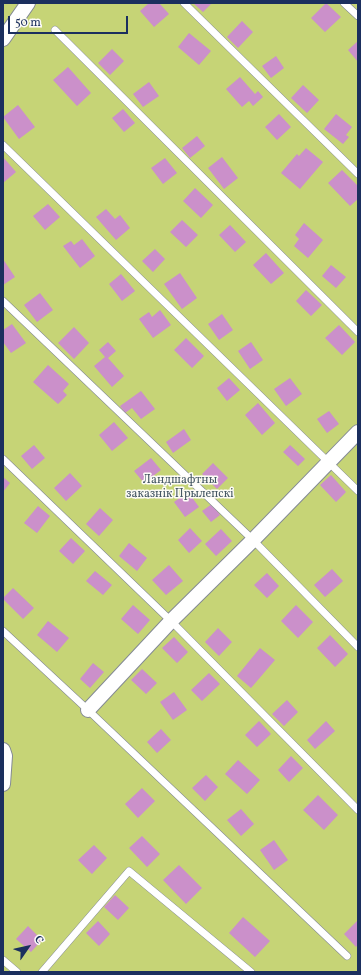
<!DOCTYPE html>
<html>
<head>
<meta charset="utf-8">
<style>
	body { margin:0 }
	#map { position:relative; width:361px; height:975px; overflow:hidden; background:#eee6ca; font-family:Vollkorn,serif }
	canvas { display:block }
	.frame { position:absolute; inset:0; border:4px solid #1b2f5e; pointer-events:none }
	.north { position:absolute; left:8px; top:927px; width:40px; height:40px; -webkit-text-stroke:3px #fdfcf7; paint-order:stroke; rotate:56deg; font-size:11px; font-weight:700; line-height:16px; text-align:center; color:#1b2f5e }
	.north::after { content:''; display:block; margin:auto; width:14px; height:18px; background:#1b2f5e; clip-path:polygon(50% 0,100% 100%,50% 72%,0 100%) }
	.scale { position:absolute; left:8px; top:16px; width:120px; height:18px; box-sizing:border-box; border:2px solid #1b2f5e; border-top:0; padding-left:5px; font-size:12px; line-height:14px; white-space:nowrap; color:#1b2f5e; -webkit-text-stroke:3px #fdfcf7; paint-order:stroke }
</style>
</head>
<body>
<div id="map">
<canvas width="361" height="975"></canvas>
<div class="frame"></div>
<div class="north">С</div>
<div class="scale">50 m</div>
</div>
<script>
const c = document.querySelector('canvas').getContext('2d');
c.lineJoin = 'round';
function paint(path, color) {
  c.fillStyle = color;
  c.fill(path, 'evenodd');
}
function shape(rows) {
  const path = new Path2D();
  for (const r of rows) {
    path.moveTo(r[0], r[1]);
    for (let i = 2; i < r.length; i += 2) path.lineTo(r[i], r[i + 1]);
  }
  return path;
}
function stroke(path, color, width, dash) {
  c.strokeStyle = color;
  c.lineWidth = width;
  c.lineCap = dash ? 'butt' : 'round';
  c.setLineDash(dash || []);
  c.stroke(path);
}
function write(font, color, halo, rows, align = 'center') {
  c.font = font + ' Vollkorn,serif';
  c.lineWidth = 3;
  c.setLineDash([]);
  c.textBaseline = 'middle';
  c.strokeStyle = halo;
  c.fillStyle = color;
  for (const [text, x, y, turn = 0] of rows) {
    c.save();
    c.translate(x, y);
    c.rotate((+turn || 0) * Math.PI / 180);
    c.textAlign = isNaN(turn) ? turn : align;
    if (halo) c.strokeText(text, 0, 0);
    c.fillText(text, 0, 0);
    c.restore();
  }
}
const green = shape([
	[3,3,358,3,358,972,3,972]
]);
const building = shape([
	[149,3,159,3,169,14,154,27,140,11],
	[193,3,212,3,203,12],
	[326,3,341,17,325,32,311,18],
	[242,21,253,32,238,48,227,37],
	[189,33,211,51,199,65,178,47],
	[358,41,358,62,348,50],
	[112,49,124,61,110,75,98,63],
	[276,56,284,68,271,78,262,66],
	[68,67,91,93,77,106,53,80],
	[240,77,255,94,258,91,263,97,253,106,249,101,242,107,226,89],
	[149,82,159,96,143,107,133,94],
	[303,85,319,100,307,113,291,98],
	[18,105,35,127,19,139,3,117],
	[123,109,135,123,124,132,112,118],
	[279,114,291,127,277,140,265,127],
	[336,114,352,127,346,135,349,137,343,144,324,129],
	[197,136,205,146,190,158,182,148],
	[306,148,323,162,300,189,281,173,297,154,299,156],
	[3,157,16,172,3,183],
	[222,157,238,178,224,189,208,168],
	[165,158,177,173,163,184,151,168],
	[342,170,358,186,358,199,350,206,328,183],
	[195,188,213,205,201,218,183,201],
	[48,204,60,217,45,230,33,216],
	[106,209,115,219,120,215,130,228,116,240,96,217],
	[182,220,198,235,186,247,170,232],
	[304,223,323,240,308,258,294,246,299,239,295,235],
	[230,225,246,242,235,252,219,235],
	[82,239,95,256,80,268,63,246,71,241,74,245],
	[155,249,165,259,153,272,142,261],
	[266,253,284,273,271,284,253,265],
	[3,259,15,277,3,285],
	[331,265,346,277,336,288,322,276],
	[180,273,197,298,182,309,164,284],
	[121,274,135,291,122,301,109,284],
	[306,290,322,305,311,316,296,301],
	[40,293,53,310,37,322,24,305],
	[160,310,171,325,153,338,139,319,149,312,152,317],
	[222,314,233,330,219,340,208,324],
	[12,324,26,343,11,353,3,342,3,330],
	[339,325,355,342,342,355,325,338],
	[74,327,89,343,74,359,58,343],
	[186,338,204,356,192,368,174,350],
	[108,342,116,351,108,358,124,376,112,387,94,366,105,357,99,350],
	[251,342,263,360,250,369,238,351],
	[48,365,69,384,63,391,67,395,58,404,33,382],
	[229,378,240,390,227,401,217,388],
	[290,378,302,394,286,406,274,389],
	[141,391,155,409,141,419,132,408,125,413,120,406],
	[258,403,275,423,262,435,245,415],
	[329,411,339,424,327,433,317,419],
	[114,422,128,438,112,451,99,435],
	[184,429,191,440,173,453,166,442],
	[34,445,45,458,32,469,21,456],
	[290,445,305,459,298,466,283,452],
	[151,458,161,470,144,483,134,471],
	[213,463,228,478,217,489,202,474],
	[70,473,82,486,66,501,54,488],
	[331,475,346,492,336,502,320,485],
	[3,477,10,483,3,492],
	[188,492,199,507,185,517,174,502],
	[212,504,220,515,211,522,202,511],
	[38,506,50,516,37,533,24,523],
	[100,508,113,520,99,536,86,524],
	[190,528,202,541,189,553,178,540],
	[221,529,232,541,216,556,205,544],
	[71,538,85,551,73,564,59,551],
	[129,543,147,558,137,571,119,556],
	[169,565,183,581,166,595,152,580],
	[332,569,343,581,325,597,314,585],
	[95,571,112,585,103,595,86,581],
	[267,573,279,586,267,598,254,585],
	[13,588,34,608,23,619,3,599,3,598],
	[133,605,150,620,138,634,121,619],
	[296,605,313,622,298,638,281,621],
	[48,621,69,638,57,652,37,635],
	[218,628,232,642,219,656,205,642],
	[330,635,348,654,335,667,317,648],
	[174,637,188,652,177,663,162,648],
	[260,648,275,660,251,688,237,676],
	[93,663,104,672,90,688,80,679],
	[142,669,157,683,146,694,131,680],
	[209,673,220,684,202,701,191,690],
	[174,692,187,710,173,720,160,702],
	[287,700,298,712,284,726,272,714],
	[259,721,271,734,257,747,245,735],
	[326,721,335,731,315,749,307,740],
	[161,729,171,740,157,753,147,742],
	[291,756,303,768,289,782,278,770],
	[238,760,260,780,247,794,225,774],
	[206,775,218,787,205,801,192,788],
	[142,788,155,801,138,818,125,804],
	[318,795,338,815,324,830,303,810],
	[241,809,254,824,241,836,227,820],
	[142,836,160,854,147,867,129,848],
	[274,840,288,860,274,870,260,850],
	[94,845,107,858,92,874,78,860],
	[179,865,202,888,186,904,163,880],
	[115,895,129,908,118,920,104,907],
	[243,917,270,941,255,957,229,933],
	[358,920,358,944,356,947,344,934],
	[98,921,110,934,99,946,86,933],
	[28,926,42,940,31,952,16,939]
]);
const service = shape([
	[184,3,358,174],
	[344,3,358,16],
	[55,30,358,332],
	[3,145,358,491],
	[3,301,253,540,358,647],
	[3,459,171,621,358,810],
	[3,631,88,710,347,956],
	[3,960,17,972],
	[42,972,129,871,251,972]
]);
const minor = shape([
	[3,39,28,3],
	[88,710,171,621,253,540,358,432],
	[3,750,5,756,3,784]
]);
const parkNames = [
	["Ландшафтны",180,481],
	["заказнік Прылепскі",180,495]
];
paint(green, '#c6d476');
paint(building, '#cb90ca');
stroke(service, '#848a94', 8);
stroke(minor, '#848a94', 16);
stroke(service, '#fff', 7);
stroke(minor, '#fff', 14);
write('12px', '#465864', '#fdfcf7', parkNames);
</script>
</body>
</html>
